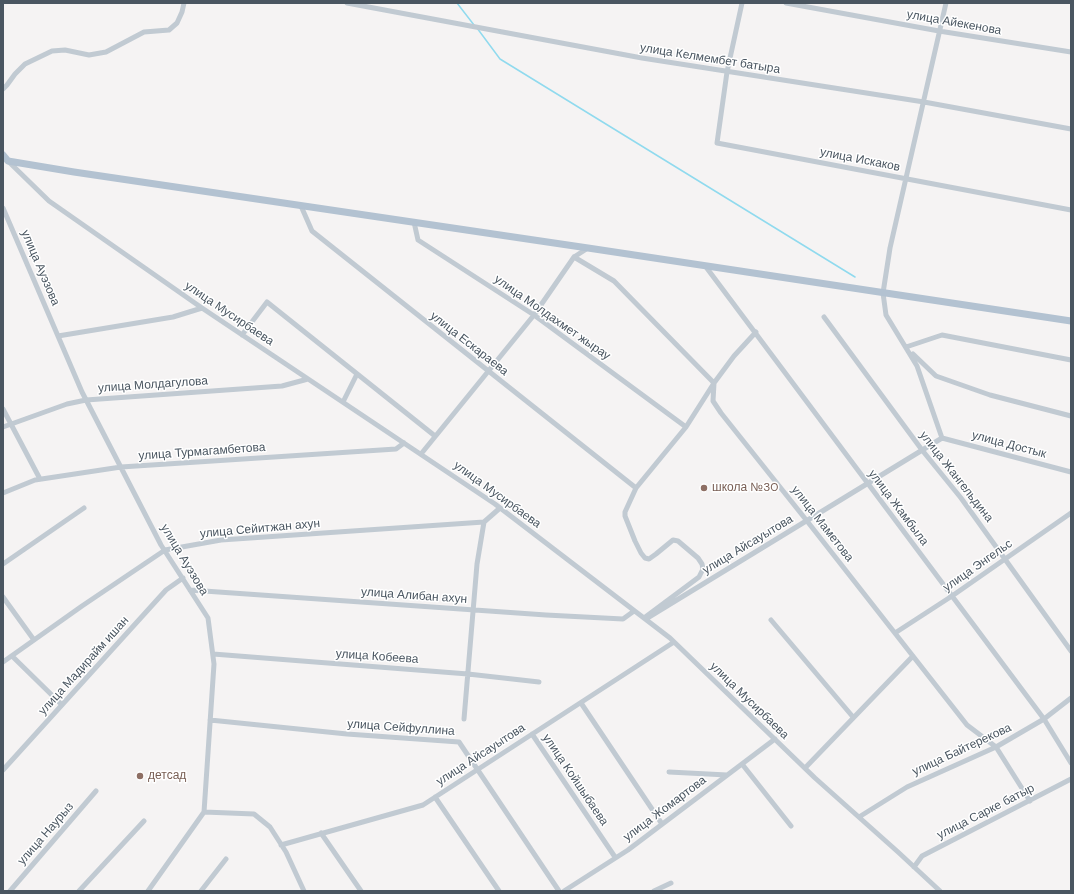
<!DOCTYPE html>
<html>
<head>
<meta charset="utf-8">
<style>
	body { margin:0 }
	#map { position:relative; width:1074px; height:894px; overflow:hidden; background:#f5f3f3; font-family:"DM Sans",sans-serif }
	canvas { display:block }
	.frame { position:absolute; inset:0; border:4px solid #4a5661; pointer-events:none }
</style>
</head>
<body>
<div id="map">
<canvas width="1074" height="894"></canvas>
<div class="frame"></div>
</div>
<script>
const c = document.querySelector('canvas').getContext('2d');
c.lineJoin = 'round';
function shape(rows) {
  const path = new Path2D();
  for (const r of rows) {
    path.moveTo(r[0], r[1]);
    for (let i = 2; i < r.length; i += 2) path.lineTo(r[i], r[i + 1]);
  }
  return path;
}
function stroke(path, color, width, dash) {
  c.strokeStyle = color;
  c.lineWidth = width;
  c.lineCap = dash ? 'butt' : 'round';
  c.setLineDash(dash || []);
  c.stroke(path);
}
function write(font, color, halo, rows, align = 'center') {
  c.font = font + ' "DM Sans",sans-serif';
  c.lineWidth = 3;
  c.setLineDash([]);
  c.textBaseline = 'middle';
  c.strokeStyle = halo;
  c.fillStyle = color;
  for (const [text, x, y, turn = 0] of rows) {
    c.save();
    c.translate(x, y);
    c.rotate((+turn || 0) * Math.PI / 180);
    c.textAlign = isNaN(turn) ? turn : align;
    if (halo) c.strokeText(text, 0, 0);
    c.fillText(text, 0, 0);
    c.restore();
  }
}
const stream = shape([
	[457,3,474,25],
	[477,28,500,59,855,277]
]);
const minor = shape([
	[347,3,642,58,924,102,1071,129],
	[742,3,727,72,717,143,1071,210],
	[786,3,939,31,1071,52],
	[3,89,7,85,15,74,25,64,52,51,65,50,89,55,106,52,144,32,169,30,177,23,182,12,184,3],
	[9,162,49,201,202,308,495,504,670,638,815,778,898,852,940,891],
	[301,206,312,231,636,488],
	[3,208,82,392,161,545,208,618,214,664,204,812],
	[414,222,418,240,534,315,686,427],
	[574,257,614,281,714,383,713,401,721,413,807,521,967,725,996,747,1030,801],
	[706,267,1044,719,1071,763],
	[824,317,922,450,961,498,1071,651],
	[242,335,267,302,435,436],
	[58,336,173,317,202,308],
	[907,348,906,347,942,335,1071,360],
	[913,354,936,376,990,395,1071,416],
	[343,402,357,374],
	[3,409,40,479],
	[3,427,67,404,86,400,282,386,308,379],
	[942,438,917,366,886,315,883,293,890,248,946,3],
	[942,438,1071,472],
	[421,454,534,315,574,257,588,248],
	[3,493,35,480,121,467,396,449,404,443],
	[3,564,84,508],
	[190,590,546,615,623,619,634,611],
	[3,597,34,640],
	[649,617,942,438],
	[644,618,699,577,703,569,702,564,698,558,678,541,673,540,656,554,649,559,645,558,641,553,635,541,625,516,625,512,636,488,686,427,714,383,734,356,756,332],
	[771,620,853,717],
	[895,633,952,596,1071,513],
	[213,654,468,674,539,682],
	[12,656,62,705],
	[3,662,82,606,165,550,221,540,484,522,500,508],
	[581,703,662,824],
	[464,719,477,564,484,522],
	[210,720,347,734,459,742,559,891],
	[532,734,615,857],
	[742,764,791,826],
	[805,768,913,656],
	[3,770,166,590,183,578],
	[669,772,727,775],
	[435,797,499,891],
	[204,812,254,814,270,827,286,852,304,891],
	[859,817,907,787,996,747,1044,719,1071,698],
	[321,833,361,891],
	[281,845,423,805,674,642],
	[914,867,922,856,1071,779],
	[10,891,96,791],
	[79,891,144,821],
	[148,891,204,812],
	[201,891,226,859],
	[564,891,628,850,775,739],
	[654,891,671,883]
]);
const major = shape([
	[3,155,8,161,74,172,588,248,1071,321]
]);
const markers = [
	[704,488,4,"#8d6e63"],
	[140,776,4,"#8d6e63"]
];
const streetNames = [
	["улица Айекенова",954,23,10],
	["улица Келмембет батыра",710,59,9],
	["улица Искаков",860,160,11],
	["улица Ауэзова",40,268,67],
	["улица Мусирбаева",229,314,34],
	["улица Молдахмет жырау",552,318,35],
	["улица Ескараева",469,344,38],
	["улица Молдагулова",153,385,-4],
	["улица Достык",1009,445,15],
	["улица Турмагамбетова",202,452,-4],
	["улица Жангельдина",956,477,52],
	["улица Мусирбаева",497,495,36],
	["улица Жамбыла",898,508,53],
	["улица Маметова",822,524,52],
	["улица Сейитжан ахун",260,529,-5],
	["улица Айсауытова",748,545,-31],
	["улица Ауэзова",184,560,59],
	["улица Энгельс",978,566,-35],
	["улица Алибан ахун",414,596,4],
	["улица Кобеева",377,657,4],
	["улица Мадирайм ишан",84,666,-48],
	["улица Мусирбаева",749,701,44],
	["улица Сейфуллина",401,728,4],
	["улица Байтерекова",962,750,-25],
	["улица Айсауытова",481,755,-33],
	["улица Койшыбаева",575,780,56],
	["улица Жомартова",665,809,-37],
	["улица Сарке батыр",986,812,-27],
	["улица Наурыз",46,834,-49]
];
const educationNames = [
	["школа №30",712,488],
	["детсад",148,776]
];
stroke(stream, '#90daee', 1.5);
stroke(minor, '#c1cad2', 5);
stroke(major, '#b3c2d1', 7);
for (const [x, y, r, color] of markers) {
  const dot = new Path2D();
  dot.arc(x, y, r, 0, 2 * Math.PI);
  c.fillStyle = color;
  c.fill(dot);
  stroke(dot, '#fff', 1.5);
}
write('12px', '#4a5661', '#fff', streetNames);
write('12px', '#785e54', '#fff', educationNames, 'left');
</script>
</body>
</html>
